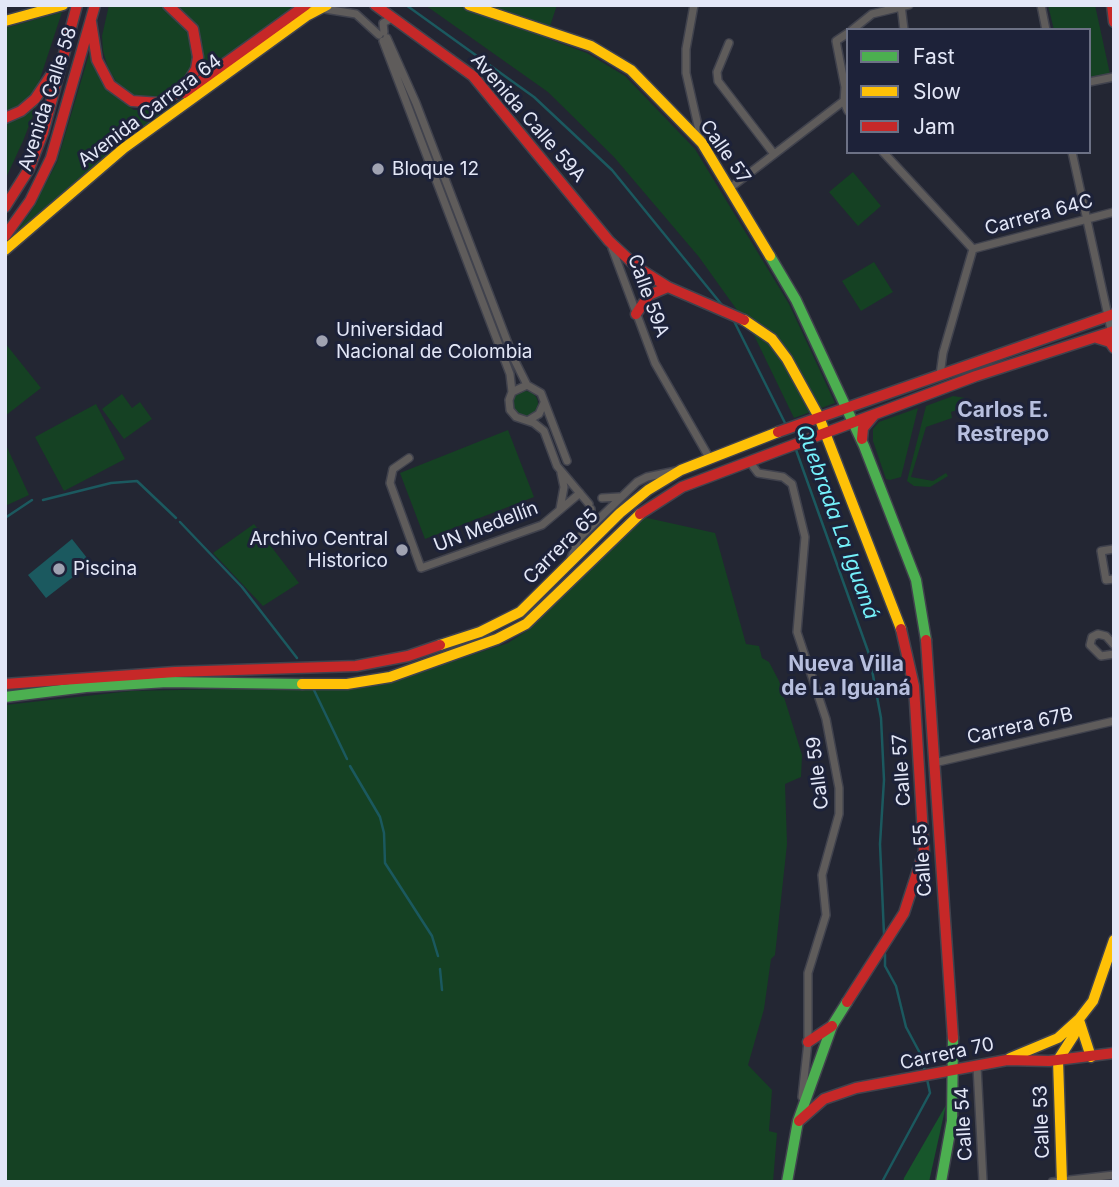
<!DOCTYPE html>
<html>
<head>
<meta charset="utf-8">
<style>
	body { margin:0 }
	#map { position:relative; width:1119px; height:1187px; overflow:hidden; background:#232633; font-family:Inter,sans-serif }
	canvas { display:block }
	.frame { position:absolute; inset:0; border:7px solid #e3e7f7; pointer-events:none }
	.legend { position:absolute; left:846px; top:28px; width:245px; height:126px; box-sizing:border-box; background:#1d2239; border:2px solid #6c7185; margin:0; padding:9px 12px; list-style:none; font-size:21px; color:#e3e7f7 }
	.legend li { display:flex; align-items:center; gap:14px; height:35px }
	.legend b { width:35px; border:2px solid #6c7185 }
</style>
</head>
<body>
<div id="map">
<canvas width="1119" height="1187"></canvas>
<div class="frame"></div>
<ul class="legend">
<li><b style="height:9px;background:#4caf50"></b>Fast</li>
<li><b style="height:9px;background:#ffc107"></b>Slow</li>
<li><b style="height:9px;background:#c62828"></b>Jam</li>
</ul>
</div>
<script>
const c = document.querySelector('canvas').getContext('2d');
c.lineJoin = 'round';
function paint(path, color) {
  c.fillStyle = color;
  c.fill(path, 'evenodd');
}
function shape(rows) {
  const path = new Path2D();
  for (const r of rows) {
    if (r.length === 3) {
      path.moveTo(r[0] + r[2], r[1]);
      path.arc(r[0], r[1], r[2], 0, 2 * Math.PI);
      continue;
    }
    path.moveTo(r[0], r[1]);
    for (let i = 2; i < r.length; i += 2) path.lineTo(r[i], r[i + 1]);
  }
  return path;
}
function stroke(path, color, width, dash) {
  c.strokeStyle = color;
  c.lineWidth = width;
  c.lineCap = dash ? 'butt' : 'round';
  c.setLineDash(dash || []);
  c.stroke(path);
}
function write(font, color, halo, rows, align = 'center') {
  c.font = font + ' Inter,sans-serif';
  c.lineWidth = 6;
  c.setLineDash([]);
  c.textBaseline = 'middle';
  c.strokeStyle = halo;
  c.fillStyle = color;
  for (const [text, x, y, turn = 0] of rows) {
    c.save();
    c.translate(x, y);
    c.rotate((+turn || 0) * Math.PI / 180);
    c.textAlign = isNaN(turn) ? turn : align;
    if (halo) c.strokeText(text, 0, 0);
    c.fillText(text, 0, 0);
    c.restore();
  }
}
const green = shape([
	[109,5,162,5,180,19,190,37,194,53,189,73,179,88,152,101,135,97,120,88,108,68,103,51,102,36],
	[175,5,298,5,197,78,203,63,202,41,198,31],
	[425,5,557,5,546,38,587,53,625,76,695,149,789,304,835,403,794,418,752,331,699,257,614,157,548,92],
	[1048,5,1095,5,1110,74,1089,78,1089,30,1054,30],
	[62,12,38,85,25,103,5,112,5,28],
	[90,51,108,90,134,110,158,110,191,95,111,152,6,245,30,213,57,162],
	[37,105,23,141,5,180,5,123,17,120],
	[853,172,881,206,858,226,829,192],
	[874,262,893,292,861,311,842,281],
	[5,343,41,388,5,416],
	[525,404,13],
	[122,394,132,408,140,402,152,419,124,439,102,409],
	[953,396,965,398,968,405,972,405,951,412,952,418,926,427,911,477,933,481,946,473,948,476,930,487,914,486,907,481,926,406],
	[96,404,125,459,64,491,35,437],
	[918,408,901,477,890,480,886,479,873,441,873,429,879,422],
	[508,430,534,497,425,539,400,473],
	[5,443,29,495,5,506],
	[643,517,715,533,746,644,759,646,762,658,769,662,779,681,802,755,801,777,785,784,787,844,775,955,771,959,764,1009,748,1065,772,1090,769,1131,777,1133,773,1182,5,1182,5,705,131,691,320,687,405,677,508,643,531,628],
	[254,524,299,583,263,606,213,553]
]);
const forest = shape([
	[946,1105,929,1182,903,1182,904,1178]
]);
const water = shape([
	[72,539,91,563,46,598,28,575]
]);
const stream = shape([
	[406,5,534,97,612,170,722,305],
	[734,321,786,425],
	[795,447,869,654,881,718,884,780,880,844,884,934],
	[43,500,111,483,137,481,176,518],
	[5,518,32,500],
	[180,522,242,587,297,658],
	[313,688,347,759],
	[350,766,380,817,384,833,385,863,432,936,438,956],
	[885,954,885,966,896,986,906,1027,922,1057,925,1072],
	[440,969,442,990],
	[882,1182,930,1093,927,1079]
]);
const street = shape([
	[694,5,686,49,686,73,701,139],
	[901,5,904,30],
	[1041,5,1046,30],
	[325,9,356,14,379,35],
	[852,30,872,14,909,5],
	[384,32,383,23,392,18],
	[848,33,836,41,845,87,844,102,848,111],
	[387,38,416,103,514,359,527,385],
	[383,41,510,374,512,392,509,400,510,410,516,417,534,423,544,431,557,466,589,504],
	[729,43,717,72,718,81,774,154],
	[1089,82,1114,77],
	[883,152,973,249],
	[1072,152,1114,343],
	[730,188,845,100],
	[612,248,655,363,710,459],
	[973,249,1114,212],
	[940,375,943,353,973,249],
	[512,392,527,385,541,393,567,461],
	[529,420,539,414,544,403],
	[409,458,393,469,390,483,421,568,542,525,580,493],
	[749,461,758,473,783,477,792,484,805,537,797,632,826,719,839,788,839,814,822,875,826,915,808,973,808,1042,802,1097],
	[602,498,619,497],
	[560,509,564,487,561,473],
	[591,525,591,509],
	[1114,549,1101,551,1106,580,1114,579],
	[569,563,579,538,637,482,647,477,676,471],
	[1114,645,1106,636,1098,634,1092,637,1090,645,1101,656,1114,654],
	[934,763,1114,721],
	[977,1066,983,1182],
	[1052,1182,1114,1175]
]);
const fast = shape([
	[770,256,796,300,864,446,916,580,926,640],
	[5,697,86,687,167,682,302,684],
	[787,1182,798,1121,832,1026,847,1002],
	[941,1182,952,1121,953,1038]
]);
const slow = shape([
	[469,5,591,46,631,70,702,143,770,256],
	[308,15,327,5],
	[5,21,63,5],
	[5,250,124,148,312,12],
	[744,320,772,339,787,359,819,417,901,629],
	[440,645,480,632,520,612,620,513,648,490,681,470,778,432],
	[302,684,347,684,390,677,497,639,526,624,640,514],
	[1079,1020,1091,1057],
	[1010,1058,1058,1038,1079,1019],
	[1062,1182,1058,1060,1074,1035,1079,1019,1093,1001,1114,940]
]);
const jam = shape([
	[375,5,473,76,609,241,638,268,668,287,744,320],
	[1112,5,1114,22],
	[91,22,97,60,110,85,132,101,160,103,184,89,196,69,198,57,193,29,168,5],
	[184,93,306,5],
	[5,118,21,111,35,99,62,59],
	[5,207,29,169,43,133,77,5],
	[5,236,30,201,51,158,95,5],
	[636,314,649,295,668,287],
	[1097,338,1110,342,1114,348],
	[778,432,1114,314],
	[862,439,863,428,874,415],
	[640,514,682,487,976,376,1114,331],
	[926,640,953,1038],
	[5,684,175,672,356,666,408,656,440,645],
	[847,1002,904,913,924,851,914,686,901,629],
	[808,1042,832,1026],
	[799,1121,824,1099,856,1088,1007,1060,1049,1061,1114,1053]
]);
const markers = [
	[378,169,7,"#a0a3b2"],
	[322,341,7,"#a0a3b2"],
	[402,550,7,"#a0a3b2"],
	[59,569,7,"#a0a3b2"]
];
const streetNames = [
	["Avenida Calle 58",48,99,-72],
	["Avenida Carrera 64",150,111,-37],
	["Avenida Calle 59A",528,118,49],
	["Calle 57",725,152,55],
	["Carrera 64C",1039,215,-15],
	["Calle 59A",648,296,70],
	["UN Medellín",486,527,-21],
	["Carrera 65",561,547,-45],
	["Carrera 67B",1020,726,-13],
	["Calle 57",902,770,-94],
	["Calle 59",818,773,-97],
	["Calle 55",923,860,-94],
	["Carrera 70",947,1054,-12],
	["Calle 53",1042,1122,-92],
	["Calle 54",964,1124,-93]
];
const poiNames = [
	["Bloque 12",392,169],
	["Universidad",336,330],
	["Nacional de Colombia",336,352],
	["Archivo Central",388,539,"right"],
	["Historico",388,561,"right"],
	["Piscina",73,569]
];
const neighbourhoodNames = [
	["Carlos E.",1003,411],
	["Restrepo",1003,435],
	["Nueva Villa",846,665],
	["de La Iguaná",846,689]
];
const waterNames = [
	["Quebrada La Iguaná",837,522,70]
];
paint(green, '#154123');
paint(forest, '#17562b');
paint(water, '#1b595f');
stroke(stream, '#1b595f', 2.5);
stroke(street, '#40424d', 10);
stroke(fast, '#40424d', 13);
stroke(slow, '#40424d', 13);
stroke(jam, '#40424d', 13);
stroke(street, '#5f5c5b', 7);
stroke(fast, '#4caf50', 10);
stroke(slow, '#ffc107', 10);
stroke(jam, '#c62828', 10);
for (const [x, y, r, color] of markers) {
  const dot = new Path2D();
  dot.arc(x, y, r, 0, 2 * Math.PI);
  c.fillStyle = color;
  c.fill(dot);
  stroke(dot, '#1d2239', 2.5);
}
write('19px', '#e3e7f7', '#1d2239', streetNames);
write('19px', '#e3e7f7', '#1d2239', poiNames, 'left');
write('bold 21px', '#b7bfde', '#1d2239', neighbourhoodNames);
write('italic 21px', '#75f1fb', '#1d2239', waterNames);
</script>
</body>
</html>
